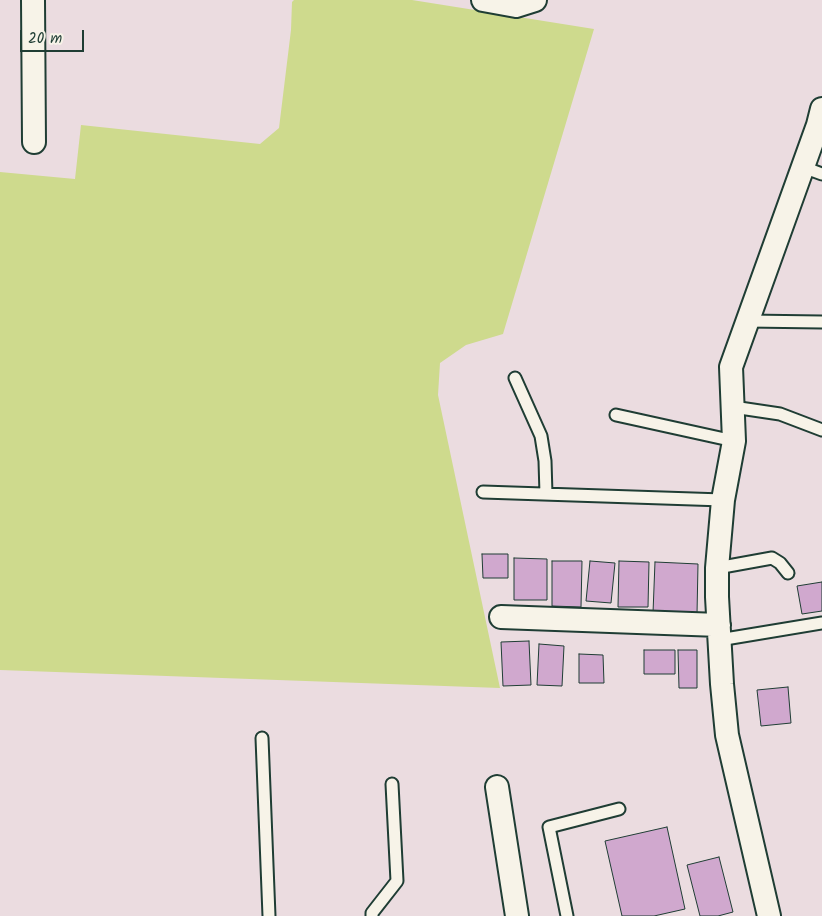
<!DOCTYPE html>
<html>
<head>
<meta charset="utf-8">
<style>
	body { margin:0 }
	#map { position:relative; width:822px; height:916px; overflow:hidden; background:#ebdce0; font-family:Kalam,sans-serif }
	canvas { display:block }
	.scale { position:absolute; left:20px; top:30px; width:64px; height:22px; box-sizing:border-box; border:2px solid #1f3d34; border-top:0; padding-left:6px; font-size:15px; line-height:18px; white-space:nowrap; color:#1f3d34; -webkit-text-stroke:4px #f7f3e8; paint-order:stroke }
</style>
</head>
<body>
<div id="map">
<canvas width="822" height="916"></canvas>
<div class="scale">20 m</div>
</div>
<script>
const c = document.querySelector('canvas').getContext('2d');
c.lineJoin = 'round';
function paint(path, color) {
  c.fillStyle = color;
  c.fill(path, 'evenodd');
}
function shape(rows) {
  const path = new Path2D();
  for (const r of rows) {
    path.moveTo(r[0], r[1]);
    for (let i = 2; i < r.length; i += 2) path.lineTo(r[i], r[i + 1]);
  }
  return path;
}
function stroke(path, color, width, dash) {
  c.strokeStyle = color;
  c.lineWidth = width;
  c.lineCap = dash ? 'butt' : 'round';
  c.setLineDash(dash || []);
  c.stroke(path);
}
const green = shape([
	[294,0,412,0,594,29,503,334,466,345,440,363,438,395,500,688,0,670,0,172,75,179,81,125,260,144,279,128,291,30,292,2]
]);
const building = shape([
	[482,554,508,554,508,578,483,578,482,554],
	[514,558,547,559,547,600,514,600,514,558],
	[552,561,582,561,581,607,552,606,552,561],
	[590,561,615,563,611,603,586,601,590,561],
	[619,561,649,562,648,607,618,607,619,561],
	[655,562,698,564,697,614,653,613,655,562],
	[822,582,822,611,802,614,797,586,822,582],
	[529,641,531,685,503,686,501,642,529,641],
	[539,644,564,646,562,686,537,685,539,644],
	[644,650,675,650,675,674,644,674,644,650],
	[678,650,697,650,697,688,679,688,678,650],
	[579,654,603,655,604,683,579,683,579,654],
	[788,687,791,723,761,726,757,690,788,687],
	[667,827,685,909,654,916,622,916,605,841,667,827],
	[719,857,733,912,718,916,700,916,687,865,719,857]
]);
const lane = shape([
	[803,167,822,174],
	[747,321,822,322],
	[515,378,541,436,545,461,546,494],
	[733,407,780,414,822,430],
	[616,415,734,441],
	[483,492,723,500],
	[717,568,772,558,780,563,788,573],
	[719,640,822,623],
	[262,738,269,916],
	[372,916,372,913,397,881,392,784],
	[567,916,549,827,619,809]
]);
const street = shape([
	[33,0,34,142],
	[483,0,516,6,535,0],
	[501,617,719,625],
	[497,787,517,916],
	[769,916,727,735,722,684,717,597,717,568,723,500,734,441,731,367,818,125,822,109]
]);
paint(green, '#ceda8d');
paint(building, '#d0a8ce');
stroke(building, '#1f3d34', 1);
stroke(lane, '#1f3d34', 15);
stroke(street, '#1f3d34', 26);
stroke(lane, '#f7f3e8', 11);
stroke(street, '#f7f3e8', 22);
</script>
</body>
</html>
